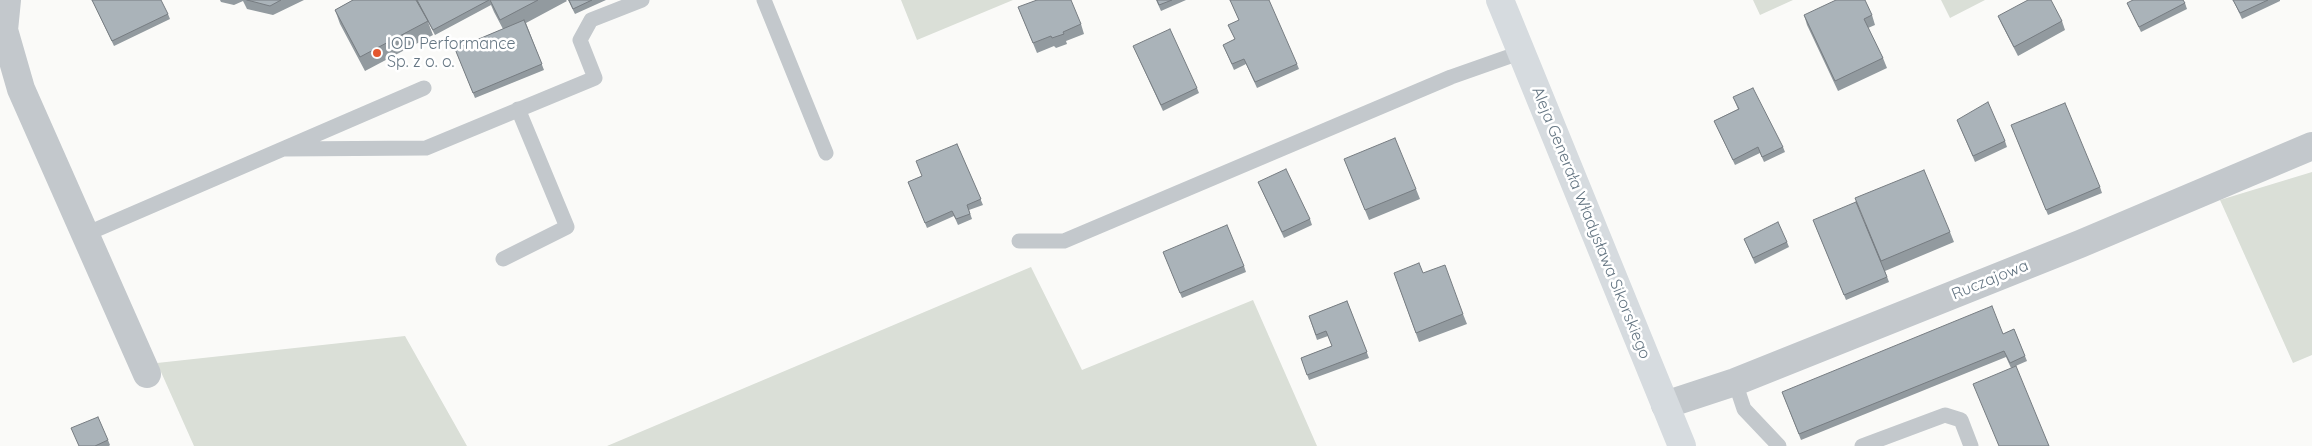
<!DOCTYPE html>
<html>
<head>
<meta charset="utf-8">
<style>
	body { margin:0 }
	canvas { display:block; background:#fafaf8 }
</style>
</head>
<body>
<canvas width="2312" height="446"></canvas>
<script>
const c = document.querySelector('canvas').getContext('2d');
c.lineJoin = 'round';
function paint(path, color) {
  c.fillStyle = color;
  c.fill(path, 'evenodd');
}
function shape(rows) {
  const path = new Path2D();
  for (const r of rows) {
    path.moveTo(r[0], r[1]);
    for (let i = 2; i < r.length; i += 2) path.lineTo(r[i], r[i + 1]);
  }
  return path;
}
function stroke(path, color, width, dash) {
  c.strokeStyle = color;
  c.lineWidth = width;
  c.lineCap = dash ? 'butt' : 'round';
  c.setLineDash(dash || []);
  c.stroke(path);
}
function write(font, color, halo, rows, align = 'center') {
  c.font = font + ' Quicksand,sans-serif';
  c.lineWidth = 5;
  c.setLineDash([]);
  c.textBaseline = 'middle';
  c.strokeStyle = halo;
  c.fillStyle = color;
  for (const [text, x, y, turn = 0] of rows) {
    c.save();
    c.translate(x, y);
    c.rotate((+turn || 0) * Math.PI / 180);
    c.textAlign = isNaN(turn) ? turn : align;
    if (halo) c.strokeText(text, 0, 0);
    c.fillText(text, 0, 0);
    c.restore();
  }
}
const green = shape([
	[901,0,1013,0,917,40],
	[1753,0,1793,0,1760,15],
	[1941,0,1985,0,1950,18],
	[2312,172,2312,355,2293,363,2220,200],
	[1031,267,1082,370,1253,300,1317,446,607,446],
	[405,336,467,446,194,446,157,363]
]);
const service = shape([
	[764,0,826,153],
	[284,149,426,148,595,78,580,40,591,20,642,0],
	[86,234,424,88],
	[1019,241,1064,241,1451,77,1522,52],
	[503,259,567,227,518,109],
	[1735,382,1744,409,1779,446],
	[1862,446,1945,415,1961,420,1971,446]
]);
const minor = shape([
	[7,0,4,30,21,89,147,374],
	[1665,405,1735,382,2080,244,2312,146]
]);
const secondary = shape([
	[1500,0,1682,446]
]);
const wall = shape([
	[92,0,168,14,170,19,114,46],
	[220,0,304,0,273,15,247,9,243,1,234,5,221,2],
	[353,0,566,0,567,1,526,23,544,70,475,98,455,49,503,29,494,12,491,5,435,35,428,22,433,35,365,71,340,24,335,10],
	[568,0,606,0,575,14],
	[1156,0,1186,0,1161,11],
	[1230,0,1297,64,1299,69,1257,88,1246,64,1234,70,1223,45,1235,39,1228,25,1239,20],
	[2233,0,2280,0,2280,1,2242,19],
	[2127,3,2185,3,2187,9,2141,32],
	[1018,7,1081,24,1084,34,1066,41,1067,44,1056,48,1054,46,1037,53],
	[1804,15,1872,15,1875,25,1868,28,1883,58,1887,68,1838,91,1807,25],
	[1998,16,2062,21,2065,30,2018,56,2002,25],
	[1133,46,1197,88,1199,93,1163,111],
	[1733,97,1783,147,1785,152,1764,162,1760,153,1735,165,1714,121,1738,109],
	[1957,120,2005,141,2007,147,1975,162],
	[2011,125,2100,187,2102,193,2048,215],
	[957,144,983,205,969,210,972,219,958,225,954,216,927,228,908,182,922,176],
	[1344,159,1416,189,1420,199,1369,220],
	[1258,182,1310,219,1312,225,1284,238],
	[1813,220,1950,232,1954,242,1885,271,1889,282,1846,300],
	[1744,239,1787,242,1789,247,1755,264],
	[1163,252,1244,266,1246,272,1182,298],
	[1394,273,1423,273,1463,314,1467,324,1419,342],
	[1347,301,1369,358,1309,380,1301,358,1332,346,1328,336,1317,340,1309,316],
	[2014,329,2027,361,2011,368,2006,357,1801,440,1782,392,2003,334],
	[108,440,110,445,109,446,78,446]
]);
const building = shape([
	[92,0,161,0,168,14,112,41,92,0],
	[247,0,281,0,270,6,247,0],
	[353,0,416,0,428,21,360,57,335,10,353,0],
	[417,0,489,0,433,30,417,0],
	[490,0,538,0,500,20,490,0],
	[569,0,592,0,573,9,569,0],
	[1037,0,1071,0,1081,24,1063,32,1064,34,1052,38,1051,36,1033,43,1018,7,1037,0],
	[1157,0,1172,0,1159,5,1157,0],
	[1230,0,1269,0,1297,64,1255,82,1244,59,1232,64,1223,45,1235,39,1228,25,1239,20,1230,0],
	[1836,0,1865,0,1872,15,1864,19,1883,58,1835,81,1804,15,1836,0],
	[2028,0,2051,0,2062,21,2014,47,1998,16,2028,0],
	[2133,0,2183,0,2185,3,2139,27,2127,3,2133,0],
	[2233,0,2268,0,2240,13,2233,0],
	[524,20,542,64,473,93,455,49,524,20],
	[1170,29,1197,88,1161,105,1133,46,1170,29],
	[1753,88,1783,147,1762,157,1758,147,1733,160,1714,121,1739,109,1733,97,1753,88],
	[1988,102,2005,141,1973,156,1957,120,1988,102],
	[2065,103,2100,187,2046,210,2011,125,2065,103],
	[1395,138,1416,189,1365,210,1344,159,1395,138],
	[957,144,981,199,967,205,970,214,956,219,952,211,925,223,908,182,922,176,916,161,957,144],
	[1286,169,1310,219,1282,232,1258,182,1286,169],
	[1924,170,1950,232,1881,261,1855,198,1924,170],
	[1856,202,1887,277,1844,295,1813,220,1856,202],
	[1778,222,1787,242,1753,258,1744,239,1778,222],
	[1227,225,1244,266,1180,293,1163,252,1227,225],
	[1419,263,1423,273,1445,265,1463,314,1416,333,1394,273,1419,263],
	[1347,301,1367,352,1307,375,1301,358,1332,346,1326,331,1316,335,1309,316,1347,301],
	[1992,306,2003,334,2014,329,2025,356,2010,363,2004,351,1799,434,1782,392,1992,306],
	[2016,366,2049,446,1999,446,1973,384,2016,366],
	[98,417,108,440,95,446,79,446,71,428,98,417]
]);
const markers = [
	[377,53,5,"#e4572e"]
];
const poiNames = [
	["IOD Performance",387,44],
	["Sp. z o. o.",387,62]
];
const streetNames = [
	["Aleja Generała Władysława Sikorskiego",1591,223,68],
	["Ruczajowa",1990,280,-22]
];
paint(green, '#dadfd7');
stroke(service, '#c3c8cc', 15);
stroke(minor, '#c3c8cc', 28);
stroke(secondary, '#d6dbdf', 28);
paint(wall, '#929a9f');
paint(building, '#aab3b9');
stroke(building, '#777d82', 1);
for (const [x, y, r, color] of markers) {
  const dot = new Path2D();
  dot.arc(x, y, r, 0, 2 * Math.PI);
  c.fillStyle = color;
  c.fill(dot);
  stroke(dot, '#fff', 2);
}
write('16px', '#657683', '#fff', poiNames, 'left');
write('16px', '#657683', '#fff', streetNames);
</script>
</body>
</html>
